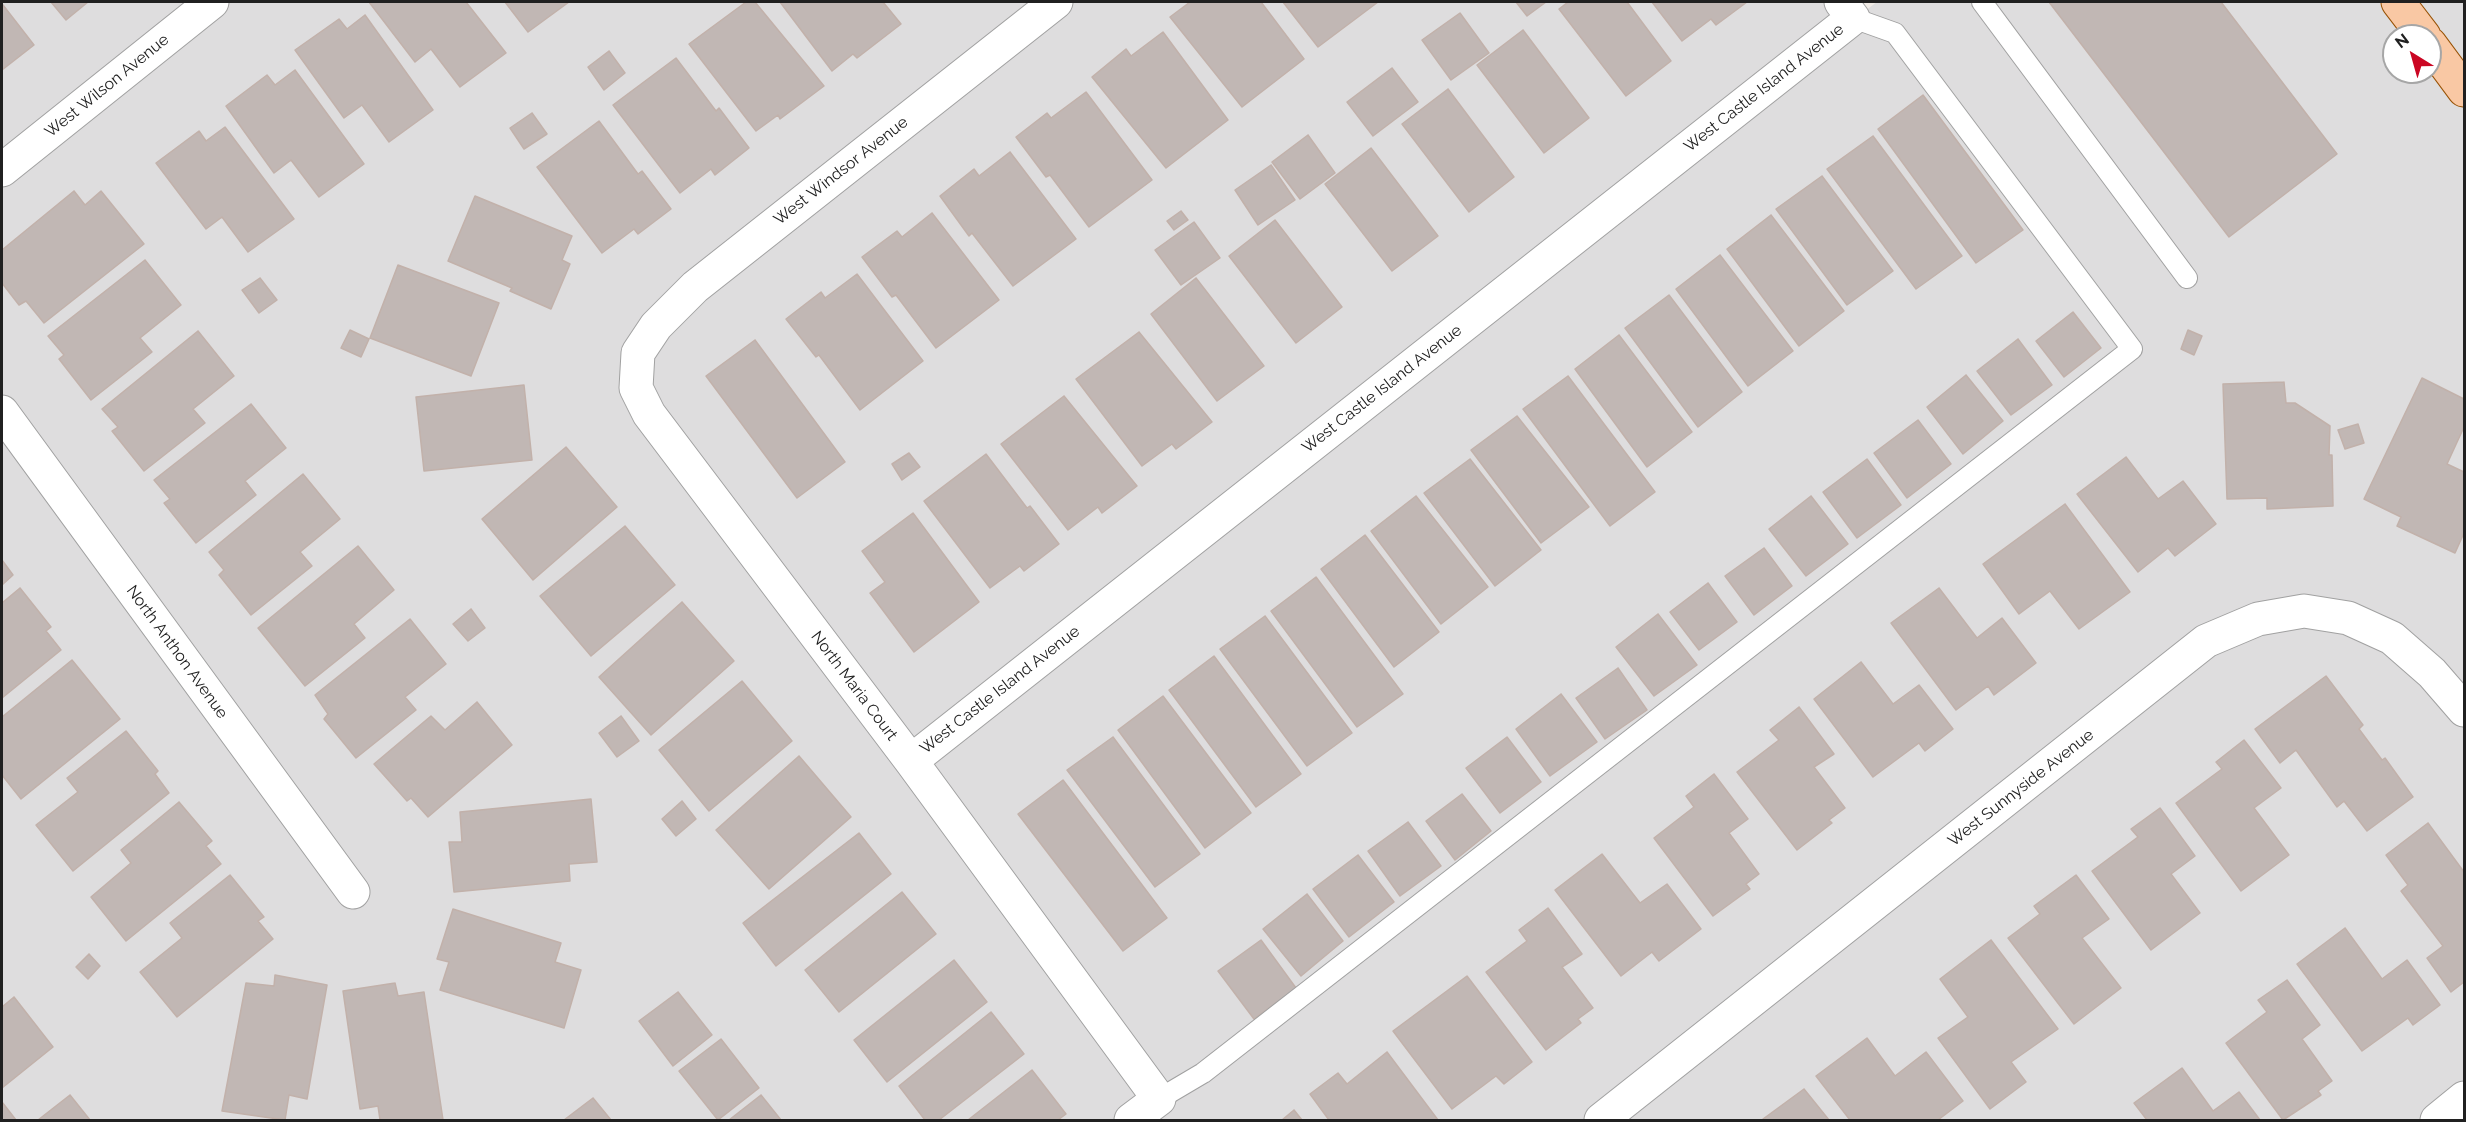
<!DOCTYPE html>
<html>
<head>
<meta charset="utf-8">
<style>
	body { margin:0 }
	#map { position:relative; width:2466px; height:1122px; overflow:hidden; background:#f1ece7; font-family:Raleway,sans-serif }
	canvas { display:block }
	.frame { position:absolute; inset:0; border:3px solid #202020; pointer-events:none }
	.north { position:absolute; left:2382px; top:24px; width:60px; height:60px; box-sizing:border-box; background:#fff; border:2px solid #a6a6a6; border-radius:50%; rotate:323deg; font-size:16px; font-weight:700; line-height:24px; text-align:center; color:#202020 }
	.north::after { content:''; display:block; margin:auto; width:21px; height:27px; background:#cb0623; clip-path:polygon(50% 0,100% 100%,50% 72%,0 100%) }
</style>
</head>
<body>
<div id="map">
<canvas width="2466" height="1122"></canvas>
<div class="frame"></div>
<div class="north">N</div>
</div>
<script>
const c = document.querySelector('canvas').getContext('2d');
c.lineJoin = 'round';
function paint(path, color) {
  c.fillStyle = color;
  c.fill(path, 'evenodd');
}
function shape(rows) {
  const path = new Path2D();
  for (const r of rows) {
    path.moveTo(r[0], r[1]);
    for (let i = 2; i < r.length; i += 2) path.lineTo(r[i], r[i + 1]);
  }
  return path;
}
function stroke(path, color, width, dash) {
  c.strokeStyle = color;
  c.lineWidth = width;
  c.lineCap = dash ? 'butt' : 'round';
  c.setLineDash(dash || []);
  c.stroke(path);
}
function write(font, color, halo, rows, align = 'center') {
  c.font = font + ' Raleway,sans-serif';
  c.lineWidth = 6;
  c.setLineDash([]);
  c.textBaseline = 'middle';
  c.strokeStyle = halo;
  c.fillStyle = color;
  for (const [text, x, y, turn = 0] of rows) {
    c.save();
    c.translate(x, y);
    c.rotate((+turn || 0) * Math.PI / 180);
    c.textAlign = isNaN(turn) ? turn : align;
    if (halo) c.strokeText(text, 0, 0);
    c.fillText(text, 0, 0);
    c.restore();
  }
}
const residential = shape([
	[2,2,1853,2,1862,13,1877,2,2464,2,2464,1120,2,1120],
	[2394,36,2430,36,2430,72,2394,72]
]);
const building = shape([
	[51,2,88,2,66,20,51,2],
	[369,2,466,2,506,53,460,87,431,49,415,62,369,2],
	[505,2,569,2,528,32,505,2],
	[746,2,755,2,824,86,780,119,778,115,756,131,689,44,746,2],
	[780,2,883,2,901,24,857,58,853,54,832,71,780,2],
	[1190,2,1261,2,1304,59,1242,107,1170,17,1190,2],
	[1283,2,1378,2,1318,47,1283,2],
	[1516,2,1546,2,1527,16,1516,2],
	[1568,2,1627,2,1671,61,1626,96,1559,9,1568,2],
	[1652,2,1747,2,1716,25,1711,19,1682,41,1652,2],
	[2049,2,2221,2,2337,154,2229,237,2049,2],
	[3,5,34,45,2,70,2,6,3,5],
	[1460,13,1489,53,1451,80,1422,40,1460,13],
	[365,15,433,110,389,142,362,105,344,118,295,50,339,19,347,29,365,15],
	[1523,30,1589,118,1544,153,1477,65,1523,30],
	[1163,32,1228,120,1166,168,1092,77,1126,49,1131,56,1163,32],
	[609,51,625,73,604,90,588,67,609,51],
	[676,58,716,111,719,108,749,148,715,175,711,169,680,193,613,105,676,58],
	[1392,68,1418,102,1373,136,1347,102,1392,68],
	[295,70,364,164,319,197,291,160,274,173,226,106,267,75,275,85,295,70],
	[1448,89,1514,177,1469,212,1402,124,1448,89],
	[1086,92,1152,180,1089,227,1050,175,1046,177,1016,137,1047,113,1051,118,1086,92],
	[1923,95,2023,230,1976,263,1878,129,1923,95],
	[532,113,547,134,524,149,510,128,532,113],
	[599,121,638,174,642,171,671,209,638,234,634,229,602,253,537,167,599,121],
	[225,127,294,219,248,252,222,217,206,229,156,163,199,131,206,141,225,127],
	[1308,135,1335,173,1300,199,1272,162,1308,135],
	[1873,136,1962,256,1916,289,1827,169,1873,136],
	[1371,148,1438,236,1392,271,1325,184,1371,148],
	[1010,152,1076,239,1013,286,972,233,969,236,940,196,974,169,979,176,1010,152],
	[1271,165,1295,200,1258,225,1235,190,1271,165],
	[1822,176,1893,271,1847,305,1776,209,1822,176],
	[74,191,85,205,101,191,144,244,44,323,26,301,19,305,2,283,2,250,74,191],
	[475,196,572,236,562,260,570,264,551,309,510,291,512,288,448,261,475,196],
	[1181,211,1188,220,1174,230,1167,221,1181,211],
	[932,213,999,300,936,348,896,295,892,297,862,257,897,231,902,237,932,213],
	[1771,215,1844,311,1799,346,1727,249,1771,215],
	[1275,220,1342,307,1296,343,1229,256,1275,220],
	[1194,222,1220,258,1181,285,1155,250,1194,222],
	[1720,255,1793,351,1748,386,1676,289,1720,255],
	[145,260,181,305,140,338,152,352,91,400,59,359,64,355,48,336,145,260],
	[398,265,499,303,471,376,370,338,398,265],
	[857,274,923,361,860,410,819,355,816,357,786,319,821,292,825,298,857,274],
	[260,278,277,300,259,313,242,290,260,278],
	[1196,278,1264,366,1217,401,1151,314,1196,278],
	[1669,295,1742,392,1698,427,1625,328,1669,295],
	[2073,312,2101,348,2064,377,2036,341,2073,312],
	[350,330,369,339,361,357,341,348,350,330],
	[2188,330,2202,336,2194,355,2181,349,2188,330],
	[198,331,234,376,193,409,205,423,144,471,112,431,118,427,102,409,198,331],
	[1139,332,1212,422,1176,449,1172,444,1142,466,1076,379,1139,332],
	[1619,335,1692,432,1647,467,1575,369,1619,335],
	[2018,339,2052,385,2011,415,1977,371,2018,339],
	[755,340,845,462,797,498,706,376,755,340],
	[1966,375,2003,421,1963,454,1927,407,1966,375],
	[1568,376,1655,492,1610,526,1523,409,1568,376],
	[2422,378,2464,399,2464,427,2447,464,2464,472,2464,533,2455,553,2397,526,2401,517,2364,499,2422,378],
	[2284,382,2286,403,2295,403,2330,426,2329,455,2332,455,2333,506,2267,509,2267,498,2227,499,2223,384,2284,382],
	[524,385,532,460,424,471,416,397,524,385],
	[1064,396,1137,486,1102,513,1098,507,1068,530,1001,444,1064,396],
	[251,404,286,448,245,481,256,495,196,543,164,503,170,499,154,480,251,404],
	[1517,416,1589,507,1541,543,1471,450,1517,416],
	[1918,420,1951,464,1907,498,1874,453,1918,420],
	[2358,424,2364,443,2345,449,2338,430,2358,424],
	[566,447,617,507,533,580,482,519,566,447],
	[909,453,920,467,902,480,892,464,909,453],
	[986,454,1027,508,1030,506,1059,544,1024,571,1020,566,990,588,924,501,986,454],
	[2126,457,2158,499,2183,481,2216,524,2175,556,2168,548,2138,572,2077,494,2126,457],
	[1470,459,1541,550,1495,586,1424,493,1470,459],
	[1867,459,1901,505,1857,538,1823,492,1867,459],
	[303,474,340,519,300,552,312,566,251,615,219,575,224,570,209,552,303,474],
	[1416,496,1488,587,1441,624,1371,531,1416,496],
	[1811,496,1848,544,1806,576,1769,529,1811,496],
	[2065,504,2130,592,2079,629,2050,591,2019,614,1983,564,2065,504],
	[913,513,979,602,914,652,870,593,885,582,862,551,913,513],
	[625,526,675,585,591,656,540,596,625,526],
	[1365,535,1439,632,1394,667,1321,569,1365,535],
	[358,546,394,590,354,624,365,638,305,686,258,628,358,546],
	[1764,548,1792,586,1754,615,1725,576,1764,548],
	[2,560,13,575,2,585,2,560],
	[1316,577,1403,694,1357,727,1271,611,1316,577],
	[1708,583,1737,622,1699,650,1670,612,1708,583],
	[20,588,51,627,46,631,61,650,2,698,2,603,20,588],
	[1939,588,1977,638,2002,618,2036,663,1994,695,1988,686,1956,710,1891,623,1939,588],
	[682,602,734,661,651,735,599,677,682,602],
	[471,609,485,628,468,641,453,624,471,609],
	[1658,614,1697,665,1654,696,1616,647,1658,614],
	[1265,616,1352,733,1307,766,1220,649,1265,616],
	[410,619,446,664,405,697,416,710,356,758,324,719,328,714,315,695,410,619],
	[1214,656,1301,774,1256,807,1169,690,1214,656],
	[72,660,120,719,21,799,2,775,2,717,72,660],
	[1861,662,1893,704,1919,685,1953,729,1925,751,1919,743,1873,777,1814,699,1861,662],
	[1618,668,1647,710,1605,739,1576,698,1618,668],
	[2326,676,2363,725,2359,729,2382,760,2385,758,2413,797,2367,831,2344,801,2337,807,2296,750,2280,763,2255,729,2326,676],
	[742,681,792,741,709,811,659,750,742,681],
	[1561,694,1597,742,1550,776,1516,729,1561,694],
	[1163,696,1251,813,1205,848,1118,730,1163,696],
	[477,702,512,745,428,817,411,798,407,801,374,764,431,716,445,730,477,702],
	[1799,707,1834,754,1814,767,1845,808,1829,820,1832,823,1797,850,1737,772,1779,740,1770,730,1799,707],
	[621,716,639,741,617,757,599,733,621,716],
	[126,731,158,771,155,774,169,793,73,871,36,825,78,792,67,778,126,731],
	[1113,737,1200,854,1155,887,1067,770,1113,737],
	[1507,737,1541,782,1500,813,1466,768,1507,737],
	[2244,740,2281,788,2254,808,2289,855,2241,891,2176,803,2222,769,2216,762,2244,740],
	[799,756,851,817,769,889,716,830,799,756],
	[1714,774,1748,819,1729,833,1759,874,1746,884,1750,889,1713,916,1654,838,1694,807,1686,796,1714,774],
	[1063,780,1167,918,1123,951,1018,814,1063,780],
	[1462,794,1491,831,1455,860,1426,821,1462,794],
	[591,799,597,862,569,864,570,881,454,892,449,842,462,842,460,812,591,799],
	[682,801,696,819,676,836,662,819,682,801],
	[179,802,212,841,206,846,221,864,126,941,91,897,131,863,121,850,179,802],
	[2160,808,2195,856,2171,874,2200,913,2151,950,2092,871,2138,837,2131,829,2160,808],
	[1408,822,1441,866,1400,896,1368,851,1408,822],
	[2428,823,2464,872,2464,982,2451,992,2427,958,2443,946,2401,891,2408,885,2386,855,2428,823],
	[859,833,891,874,776,966,743,923,859,833],
	[1602,854,1640,903,1667,884,1701,929,1659,961,1652,952,1621,976,1555,890,1602,854],
	[1358,855,1394,902,1349,937,1313,889,1358,855],
	[230,875,264,917,258,921,273,939,177,1017,140,972,182,938,170,923,230,875],
	[2076,875,2109,919,2082,938,2121,988,2074,1024,2008,938,2040,914,2034,906,2076,875],
	[902,892,936,934,839,1012,805,970,902,892],
	[1307,894,1343,941,1301,976,1263,929,1307,894],
	[1548,908,1582,954,1562,967,1593,1008,1578,1019,1581,1023,1546,1050,1486,972,1527,941,1519,930,1548,908],
	[453,909,561,943,555,962,581,970,564,1028,440,990,449,962,437,959,453,909],
	[2345,928,2382,979,2407,960,2440,1005,2413,1025,2408,1018,2362,1051,2297,964,2345,928],
	[1261,940,1296,988,1254,1019,1218,971,1261,940],
	[1991,940,2058,1029,2011,1062,2026,1082,1990,1109,1938,1038,1968,1017,1940,979,1991,940],
	[89,954,100,966,88,979,76,967,89,954],
	[954,960,987,1002,887,1082,854,1040,954,960],
	[275,975,327,985,307,1099,289,1095,285,1120,222,1111,246,983,274,986,275,975],
	[1467,976,1532,1062,1504,1084,1496,1076,1452,1109,1393,1031,1467,976],
	[2287,980,2320,1025,2302,1039,2332,1081,2318,1091,2321,1095,2283,1120,2226,1043,2267,1012,2258,1000,2287,980],
	[395,983,398,996,424,992,443,1120,380,1120,378,1106,360,1109,343,991,395,983],
	[678,992,712,1035,673,1066,639,1021,678,992],
	[14,997,53,1047,2,1088,2,1007,14,997],
	[991,1012,1024,1054,939,1120,925,1120,899,1086,991,1012],
	[1867,1038,1895,1076,1926,1052,1963,1101,1938,1120,1850,1120,1816,1076,1867,1038],
	[721,1039,759,1088,718,1120,679,1071,721,1039],
	[1387,1052,1438,1120,1329,1120,1310,1094,1338,1073,1347,1084,1387,1052],
	[2182,1068,2213,1111,2239,1092,2260,1120,2147,1120,2134,1103,2182,1068],
	[1032,1070,1066,1114,1058,1120,968,1120,1032,1070],
	[1804,1089,1829,1120,1764,1120,1763,1119,1804,1089],
	[70,1095,90,1120,38,1120,70,1095],
	[761,1095,781,1120,729,1120,761,1095],
	[593,1098,611,1120,564,1120,593,1098],
	[2,1102,16,1120,2,1120,2,1102],
	[1294,1110,1302,1120,1282,1120,1294,1110]
]);
const lane = shape([
	[1982,2,2187,278],
	[1159,1099,1203,1073,2132,349,1895,33,1853,18]
]);
const street = shape([
	[1056,2,695,287,656,326,638,353,636,388,649,414,911,761,1159,1099,1131,1120],
	[2,170,212,2],
	[2,412,353,892],
	[911,761,1853,18,1841,2],
	[1601,1120,2206,641,2258,619,2304,611,2348,618,2392,638,2432,673,2464,710],
	[2437,1120,2464,1098]
]);
const primary = shape([
	[2398,2,2424,36],
	[2430,44,2464,90]
]);
const streetNames = [
	["West Wilson Avenue",107,86,-39],
	["West Castle Island Avenue",1764,88,-38],
	["West Windsor Avenue",841,171,-38],
	["West Castle Island Avenue",1382,389,-38],
	["North Anthon Avenue",177,652,54],
	["North Maria Court",854,686,53],
	["West Castle Island Avenue",1000,690,-38],
	["West Sunnyside Avenue",2021,788,-38]
];
paint(residential, '#deddde');
paint(building, '#c1b7b4');
stroke(building, '#c2b1aa', 1.5);
stroke(lane, '#a1a1a1', 22);
stroke(street, '#a1a1a1', 35);
stroke(primary, '#985205', 35);
stroke(lane, '#fff', 20);
stroke(street, '#fff', 33);
stroke(primary, '#f9c8a4', 33);
write('16px', '#202020', '#fff', streetNames);
</script>
</body>
</html>
